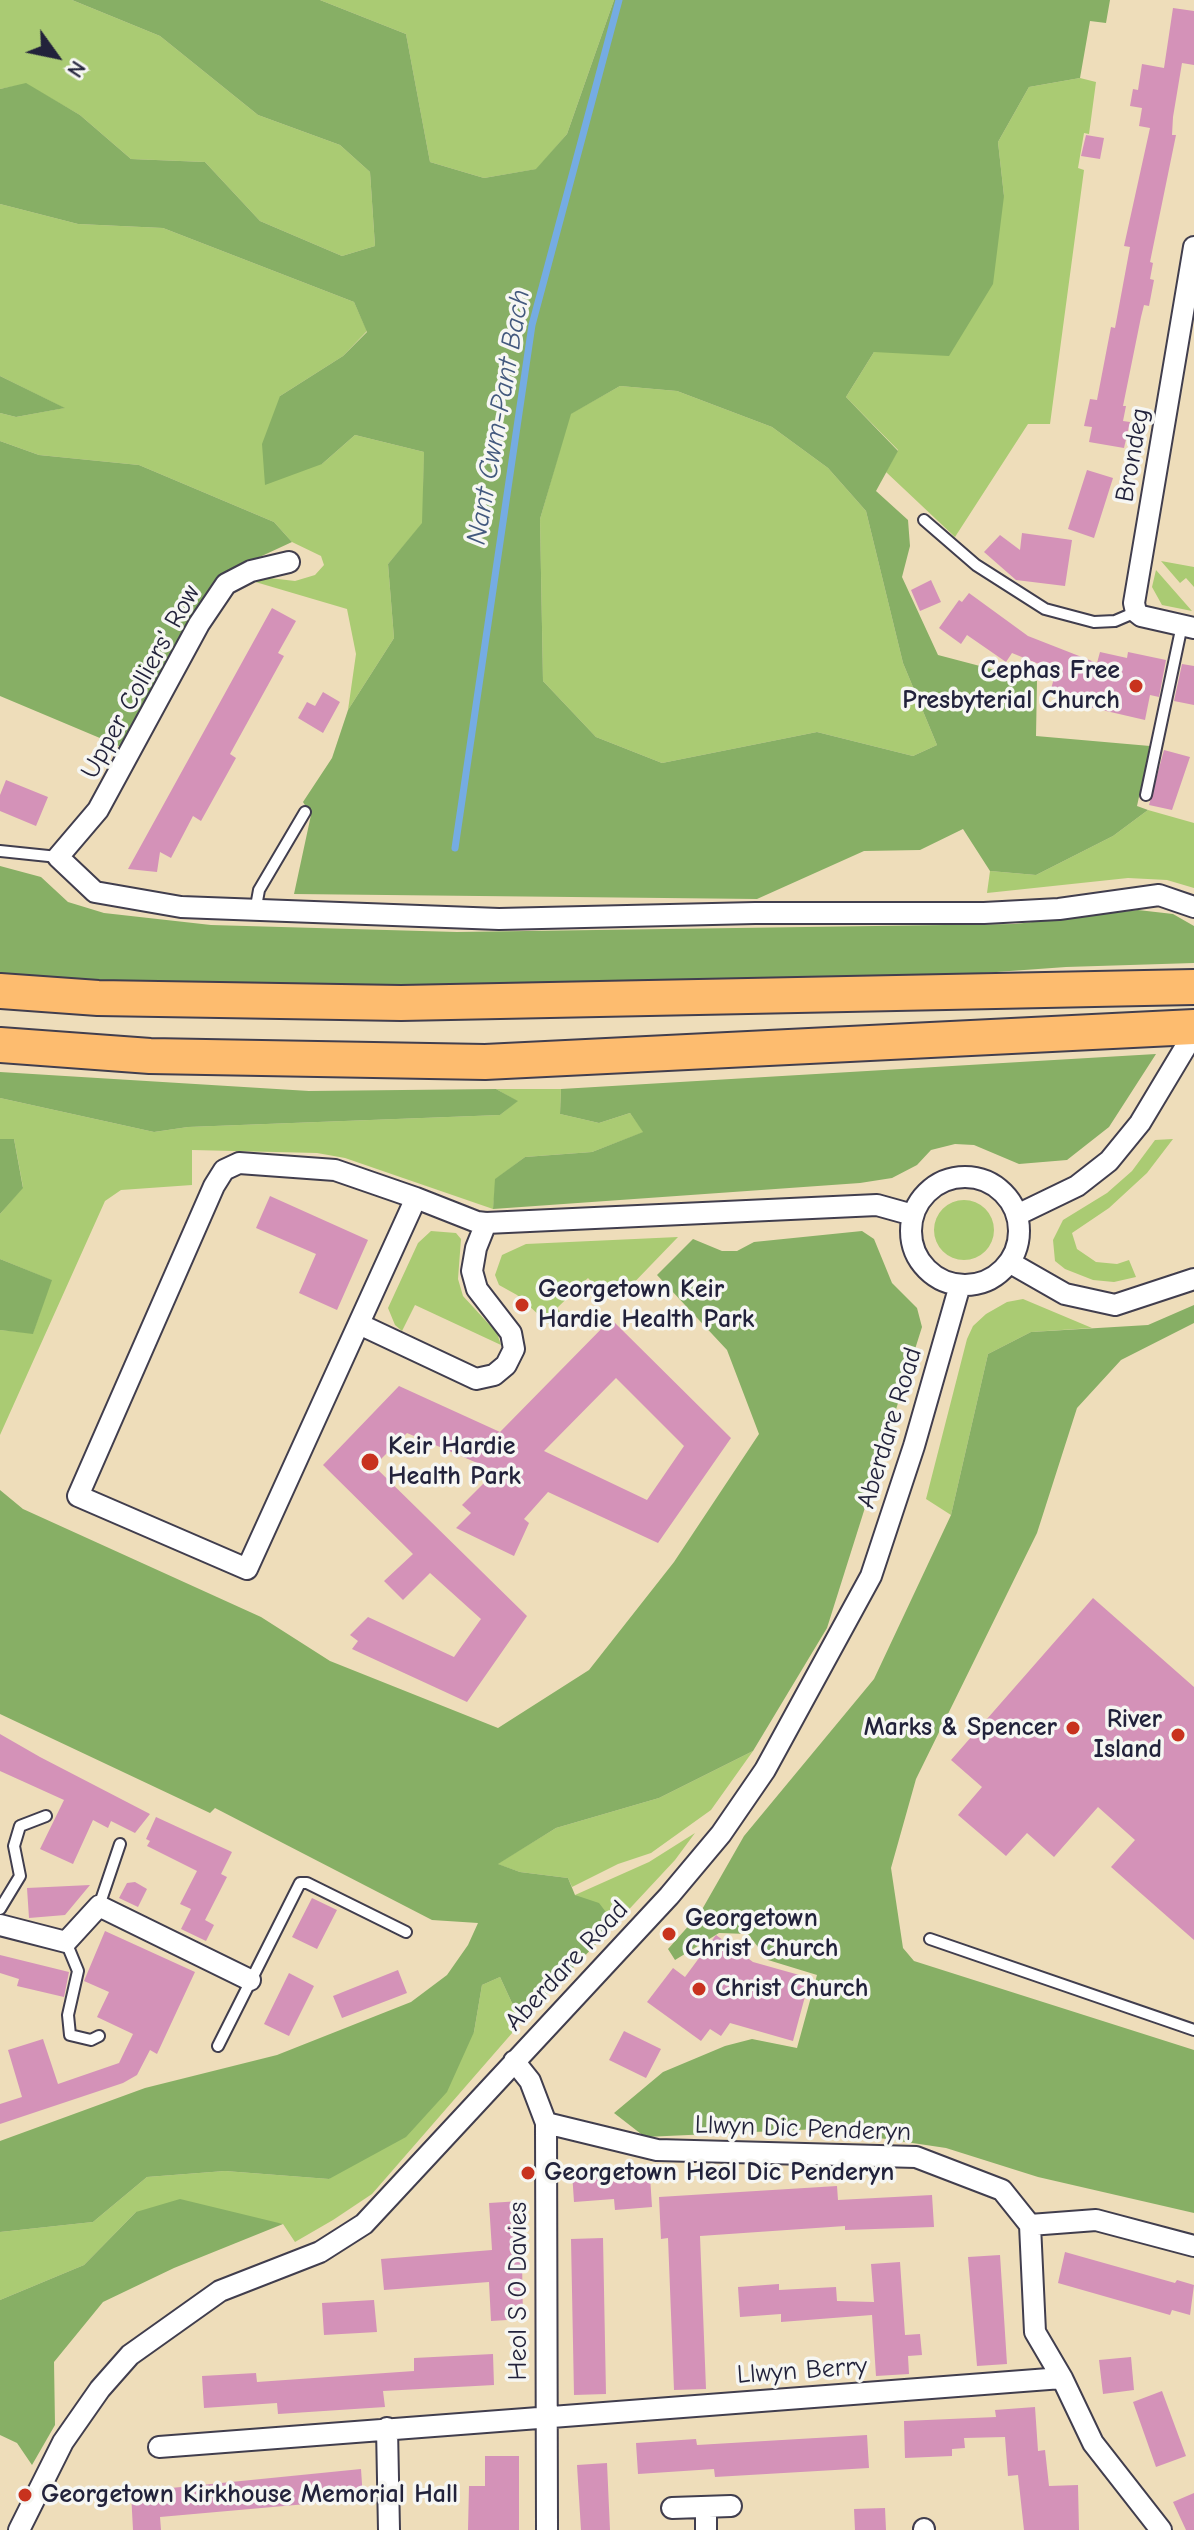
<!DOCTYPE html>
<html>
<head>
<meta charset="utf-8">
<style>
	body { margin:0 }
	#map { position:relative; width:1194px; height:2530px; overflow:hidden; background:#eeddba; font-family:"Comic Neue",sans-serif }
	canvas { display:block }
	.north { position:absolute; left:16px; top:16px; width:80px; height:80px; -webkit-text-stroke:6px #f6f6f2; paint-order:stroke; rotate:123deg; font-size:22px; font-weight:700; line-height:32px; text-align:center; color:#22223b }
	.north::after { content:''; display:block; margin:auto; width:28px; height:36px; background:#22223b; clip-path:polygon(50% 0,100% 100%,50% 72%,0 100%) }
</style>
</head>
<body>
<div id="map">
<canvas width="1194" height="2530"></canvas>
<div class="north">N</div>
</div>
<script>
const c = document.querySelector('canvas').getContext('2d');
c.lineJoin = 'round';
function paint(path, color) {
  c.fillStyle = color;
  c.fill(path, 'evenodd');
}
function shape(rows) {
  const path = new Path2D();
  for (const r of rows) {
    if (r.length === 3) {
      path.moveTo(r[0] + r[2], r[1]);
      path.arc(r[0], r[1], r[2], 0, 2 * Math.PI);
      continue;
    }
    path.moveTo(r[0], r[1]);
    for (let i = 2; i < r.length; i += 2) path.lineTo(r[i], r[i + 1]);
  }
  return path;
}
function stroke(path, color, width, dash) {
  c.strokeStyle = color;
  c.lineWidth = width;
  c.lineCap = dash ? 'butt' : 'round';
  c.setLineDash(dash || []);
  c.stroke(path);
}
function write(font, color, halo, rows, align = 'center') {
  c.font = font + ' "Comic Neue",sans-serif';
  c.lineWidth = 7;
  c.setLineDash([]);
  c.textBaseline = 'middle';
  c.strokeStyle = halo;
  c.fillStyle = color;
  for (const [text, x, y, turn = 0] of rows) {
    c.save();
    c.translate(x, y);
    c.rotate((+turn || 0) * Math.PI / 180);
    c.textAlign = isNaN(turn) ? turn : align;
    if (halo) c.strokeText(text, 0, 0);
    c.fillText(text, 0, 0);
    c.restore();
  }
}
const green = shape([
	[0,0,72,0,160,36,258,115,340,145,370,172,375,246,342,256,260,221,205,162,131,159,80,115,26,84,0,89],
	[320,0,614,0,567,134,537,169,484,178,430,162,406,34],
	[1080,78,1096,82,1089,134,1084,133,1078,168,1084,170,1050,424,1028,424,955,537,886,472,898,450,846,397,874,352,1004,196,998,142,1029,87],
	[0,204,78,224,163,228,354,302,367,331,343,356,280,396,322,464,355,435,424,452,423,523,388,564,394,638,348,710,356,654,347,609,252,581,261,577,295,581,315,575,324,565,321,556,292,542,274,522,139,465,39,455,0,441,0,413,16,417,64,408,0,376],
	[620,386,677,391,772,427,828,468,866,511,903,663,937,745,913,756,817,732,662,763,596,737,543,681,540,519,570,414],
	[1161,561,1194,567,1194,587,1186,578,1180,583],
	[1156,570,1192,611,1162,605,1152,587],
	[1148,810,1194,823,1194,888,1167,880,1128,878,987,893,990,871,1036,875,1113,836],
	[496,1089,561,1089,560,1114,599,1123,630,1113,644,1132,592,1152,525,1157,496,1179,493,1209,345,1158,317,1153,192,1150,192,1185,121,1190,105,1201,0,1435,0,1330,33,1333,51,1280,0,1259,0,1214,23,1187,14,1139,0,1139,0,1098,154,1132,188,1127,500,1115,517,1101],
	[1173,1139,1147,1173,1109,1208,1072,1233,1077,1249,1096,1262,1117,1264,1129,1260,1136,1277,1114,1282,1093,1280,1065,1269,1055,1261,1053,1240,1063,1220,1107,1193,1132,1171,1155,1140],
	[964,1230,30],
	[431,1231,456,1233,461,1239,458,1279,463,1296,497,1333,501,1345,415,1305,402,1331,395,1325,388,1308,418,1243],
	[678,1237,623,1294,601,1292,588,1278,557,1308,562,1314,551,1326,517,1295,499,1285,495,1275,502,1255,526,1244],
	[1023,1299,1092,1328,1031,1332,988,1354,951,1515,926,1499,967,1339,973,1326,986,1314,1007,1302],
	[753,1751,711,1810,651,1853,618,1864,572,1887,568,1878,520,1872,497,1864,556,1828,659,1798],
	[695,1833,675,1860,607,1933,612,1920,575,1895,649,1862],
	[500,1977,512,2003,533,2009,372,2194,333,2220,295,2242,283,2224,136,2212,84,2265,0,2300,0,2232,93,2222,147,2177,225,2171,329,2179,474,2032,482,1985]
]);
const forest = shape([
	[72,0,320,0,406,34,430,162,484,178,536,169,567,134,614,0,1110,0,1106,23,1090,21,1080,78,1029,87,998,142,1004,196,993,284,949,356,874,352,846,397,898,451,876,491,908,520,910,546,902,577,938,655,1037,681,1036,736,1150,746,1137,806,1148,810,1113,836,1036,875,990,871,963,829,920,850,864,851,757,899,294,894,311,815,303,802,332,758,348,710,394,638,388,564,422,523,424,452,355,435,322,464,265,485,262,444,280,396,343,356,367,332,354,302,163,228,78,224,0,204,0,89,26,83,80,115,131,159,205,162,260,221,342,256,375,246,370,172,340,145,258,115,160,36],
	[620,386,677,391,772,427,828,468,866,511,903,663,937,745,913,756,817,732,662,763,596,737,543,681,540,519,571,414],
	[0,376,65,408,16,417,0,413],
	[0,441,39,455,139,465,274,522,292,542,238,567,206,594,126,749,0,696],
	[0,866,41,877,68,902,104,913,211,925,457,932,1015,924,1138,910,1173,914,1194,926,1194,963,1066,967,787,987,410,994,87,983,0,976],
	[1156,1054,1109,1127,1067,1160,1019,1164,974,1145,955,1144,931,1150,917,1165,892,1178,860,1183,493,1209,495,1179,525,1157,592,1152,643,1132,630,1113,599,1123,560,1114,561,1089],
	[0,1072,309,1091,496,1089,518,1101,500,1115,188,1127,154,1132,0,1098],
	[0,1139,14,1139,23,1188,0,1214],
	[862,1231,874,1239,892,1283,917,1308,922,1327,827,1628,753,1751,659,1798,556,1828,498,1864,520,1872,568,1878,575,1895,599,1903,612,1920,607,1933,533,2009,512,2003,500,1977,482,1985,474,2032,447,2092,406,2137,329,2179,225,2171,147,2177,93,2222,0,2232,0,2141,145,2088,277,2055,411,2002,447,1975,468,1945,478,1923,432,1920,215,1808,210,1813,0,1714,0,1490,23,1509,261,1617,330,1661,498,1728,589,1670,674,1562,759,1434,727,1350,657,1275,693,1239,722,1251,737,1251,754,1242],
	[0,1259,52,1280,33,1334,0,1330],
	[1194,1305,1194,1323,1121,1360,1077,1408,1037,1533,916,1779,891,1868,903,1948,914,1961,1194,2050,1194,2213,1038,2177,946,2148,819,2129,645,2137,614,2113,663,2072,725,2046,752,2039,797,2048,817,1975,768,1960,748,1934,719,1933,675,1960,668,1949,700,1913,744,1836,874,1679,951,1515,988,1354,1031,1332,1148,1325],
	[180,2199,283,2224,174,2268,103,2302,54,2362,55,2425,32,2465,17,2443,0,2435,0,2300,84,2265,136,2212]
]);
const stream = shape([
	[455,848,532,325,619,0]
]);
const building = shape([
	[1173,8,1194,11,1194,65,1182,63,1173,117,1172,135,1176,135,1150,262,1153,263,1150,279,1154,280,1149,306,1144,305,1141,317,1123,406,1126,406,1123,421,1130,422,1124,448,1089,442,1092,427,1084,426,1090,399,1097,400,1111,327,1115,328,1130,247,1124,246,1150,128,1139,126,1142,108,1130,106,1133,89,1138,90,1142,64,1164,68],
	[1086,135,1104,138,1100,159,1081,156],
	[1087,470,1113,478,1094,538,1068,529],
	[1022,533,1072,540,1065,586,1016,580,984,552,1000,535,1020,550],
	[931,580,941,602,920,611,911,590],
	[969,593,1028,636,1097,663,1100,652,1127,658,1128,652,1166,660,1159,697,1150,695,1145,720,1063,701,1065,692,1051,689,1056,671,1012,653,1006,662,967,635,961,644,939,628,959,600,962,602],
	[272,608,296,621,278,653,284,656,230,754,236,758,201,821,193,816,171,858,160,852,157,872,128,869],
	[1182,664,1194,666,1194,705,1174,701],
	[323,692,340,702,323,733,298,718,307,702,315,706],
	[1164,750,1190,757,1172,810,1149,805],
	[6,780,48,797,36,826,0,811,0,795],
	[270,1196,368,1240,337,1310,299,1293,316,1254,256,1228],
	[611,1319,731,1438,658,1543,548,1492,524,1519,529,1523,514,1556,456,1528,471,1513,462,1505,496,1471,407,1433,374,1466,527,1616,467,1702,352,1649,358,1641,350,1635,368,1617,454,1657,481,1619,430,1573,403,1600,384,1581,413,1554,323,1465,399,1386,500,1432],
	[616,1378,684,1446,647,1500,544,1451],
	[1093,1598,1194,1687,1194,1940,1111,1867,1135,1840,1098,1807,1054,1857,1027,1833,1006,1856,958,1815,982,1787,951,1760],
	[0,1734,40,1757,150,1814,135,1833,111,1821,108,1828,93,1820,73,1864,40,1849,64,1800,0,1771],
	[156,1817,232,1852,221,1874,227,1877,205,1920,214,1925,206,1941,181,1929,191,1909,180,1904,197,1871,147,1846,150,1841,146,1839],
	[135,1882,147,1889,138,1907,119,1898,127,1883],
	[90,1885,65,1915,29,1918,27,1888],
	[312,1898,337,1910,317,1949,292,1937],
	[105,1931,195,1972,157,2054,150,2050,137,2075,123,2083,0,2124,0,2104,22,2097,8,2050,43,2039,58,2084,119,2063,133,2034,97,2017,109,1992,84,1981],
	[716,1935,753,1962,810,1978,793,2041,730,2023,721,2036,710,2029,701,2041,647,2002,673,1968,685,1977],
	[0,1955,69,1972,64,1997,17,1986,19,1979,0,1973],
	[398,1970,407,1993,342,2018,333,1996],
	[289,1973,314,1986,289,2036,264,2024],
	[624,2031,661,2049,646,2078,609,2060],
	[609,2169,610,2179,650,2176,652,2207,615,2210,614,2199,574,2202,572,2172],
	[837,2186,838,2200,932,2195,934,2227,845,2230,845,2226,700,2236,706,2389,674,2390,668,2238,661,2239,659,2197],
	[521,2201,523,2319,491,2321,489,2282,384,2290,381,2259,492,2250,489,2203],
	[603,2238,606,2394,574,2395,571,2239],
	[1065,2252,1175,2283,1177,2280,1194,2285,1190,2315,1172,2310,1170,2315,1058,2283],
	[1000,2255,1007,2364,977,2366,968,2257],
	[900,2262,905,2335,920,2334,922,2355,908,2356,909,2374,876,2376,872,2315,781,2322,781,2314,740,2317,738,2287,779,2284,779,2290,836,2287,837,2301,874,2302,871,2264],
	[374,2300,377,2332,324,2335,322,2303],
	[493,2354,494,2385,383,2391,385,2407,278,2414,277,2403,204,2408,202,2376,256,2373,257,2382,414,2371,414,2358],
	[1131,2357,1134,2390,1103,2394,1099,2360],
	[1162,2391,1186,2456,1156,2467,1133,2402],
	[1035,2407,1038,2451,1045,2450,1049,2486,1078,2485,1079,2530,1024,2530,1018,2475,1008,2476,1005,2437,964,2438,965,2448,952,2449,952,2456,905,2458,904,2421,996,2417,995,2410],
	[867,2435,869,2468,715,2477,714,2469,638,2474,636,2443,696,2439,697,2445],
	[485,2456,519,2456,519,2530,468,2530,469,2486,485,2486],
	[607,2463,610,2530,581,2530,577,2465],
	[361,2469,363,2499,160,2517,161,2530,133,2530,131,2492],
	[1194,2493,1194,2530,1186,2530,1173,2502],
	[885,2508,886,2530,855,2530,854,2509]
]);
const service = shape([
	[924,520,976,565,1045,609,1094,622,1115,621,1136,612],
	[1146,795,1182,625],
	[0,851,58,857],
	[255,912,259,890,305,812],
	[99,1906,120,1844],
	[0,1909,20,1876,14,1846,20,1826,46,1816],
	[930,1939,1194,2030],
	[66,1942,78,1971,68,2015,70,2035,91,2040,99,2036],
	[218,2046,300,1883,307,1883,406,1932]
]);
const minor = shape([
	[1194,247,1134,603,1136,612,1141,616,1194,628],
	[289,562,251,571,226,584,199,624,98,810,58,857,95,892,181,907,499,919,755,913,984,913,1059,909,1159,895,1194,907],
	[965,1231,54],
	[416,1198,247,1569,78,1496,214,1186,224,1170,239,1163,335,1170,416,1198,477,1222,486,1223,877,1205,913,1215],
	[1017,1215,1077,1186,1109,1161,1140,1123,1194,1033],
	[1009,1262,1065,1294,1115,1305,1194,1279],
	[359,1324,476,1379,494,1375,506,1365,514,1349,511,1333,477,1289,472,1271,476,1248,486,1223],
	[0,1925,66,1942,99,1906,250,1980],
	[514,2061,530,2081,546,2123,547,2530],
	[546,2123,657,2150,916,2157,1002,2190,1030,2225,1035,2332,1062,2378,1093,2443,1161,2530],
	[1030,2225,1096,2220,1194,2246],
	[387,2428,389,2530],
	[159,2447,1062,2378],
	[706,2507,706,2530],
	[672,2508,731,2506],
	[924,2529,924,2530],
	[19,2530,63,2442,100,2389,130,2355,220,2291,320,2252,364,2224,669,1896,721,1834,765,1770,871,1576,914,1446,960,1285]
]);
const trunk = shape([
	[0,991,98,998,401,1003,1194,987],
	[0,1045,150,1056,485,1062,1194,1027]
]);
const markers = [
	[1136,686,8,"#c8321e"],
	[522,1305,8,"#c8321e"],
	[370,1462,10,"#c8321e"],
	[1073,1728,8,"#c8321e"],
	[1178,1735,8,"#c8321e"],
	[669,1934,8,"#c8321e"],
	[699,1989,8,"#c8321e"],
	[528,2173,8,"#c8321e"],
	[25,2495,8,"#c8321e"]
];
const streetNames = [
	["Brondeg",1133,455,-80],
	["Upper Colliers' Row",141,682,-61],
	["Aberdare Road",890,1428,-73],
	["Aberdare Road",567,1966,-47],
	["Llwyn Dic Penderyn",803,2129,2],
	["Heol S O Davies",519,2291,-90],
	["Llwyn Berry",802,2371,-4]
];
const poiNames = [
	["Cephas Free",1120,671,"right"],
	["Presbyterial Church",1120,701,"right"],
	["Georgetown Keir",538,1290],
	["Hardie Health Park",538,1320],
	["Keir Hardie",388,1447],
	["Health Park",388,1477],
	["River",1162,1720,"right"],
	["Island",1162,1750,"right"],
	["Marks & Spencer",1057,1728,"right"],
	["Georgetown",685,1919],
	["Christ Church",685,1949],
	["Christ Church",715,1989],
	["Georgetown Heol Dic Penderyn",544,2173],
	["Georgetown Kirkhouse Memorial Hall",41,2495]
];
const waterNames = [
	["Nant Cwm-Pant Bach",499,417,-80]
];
paint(green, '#aacb73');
paint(forest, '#87af65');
stroke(stream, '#75ace3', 7);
paint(building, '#d492b8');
stroke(service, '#413e4e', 14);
stroke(minor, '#413e4e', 24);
stroke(trunk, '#413e4e', 38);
stroke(service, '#fff', 10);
stroke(minor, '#fff', 20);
stroke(trunk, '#fdbc6f', 34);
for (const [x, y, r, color] of markers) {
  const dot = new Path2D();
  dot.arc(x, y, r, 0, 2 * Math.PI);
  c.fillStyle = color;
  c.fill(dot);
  stroke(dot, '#f6f6f2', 3);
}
write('26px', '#22223b', '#f6f6f2', streetNames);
write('bold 26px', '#22223b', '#f6f6f2', poiNames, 'left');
write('italic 28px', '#43597e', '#f6f6f2', waterNames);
</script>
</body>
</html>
